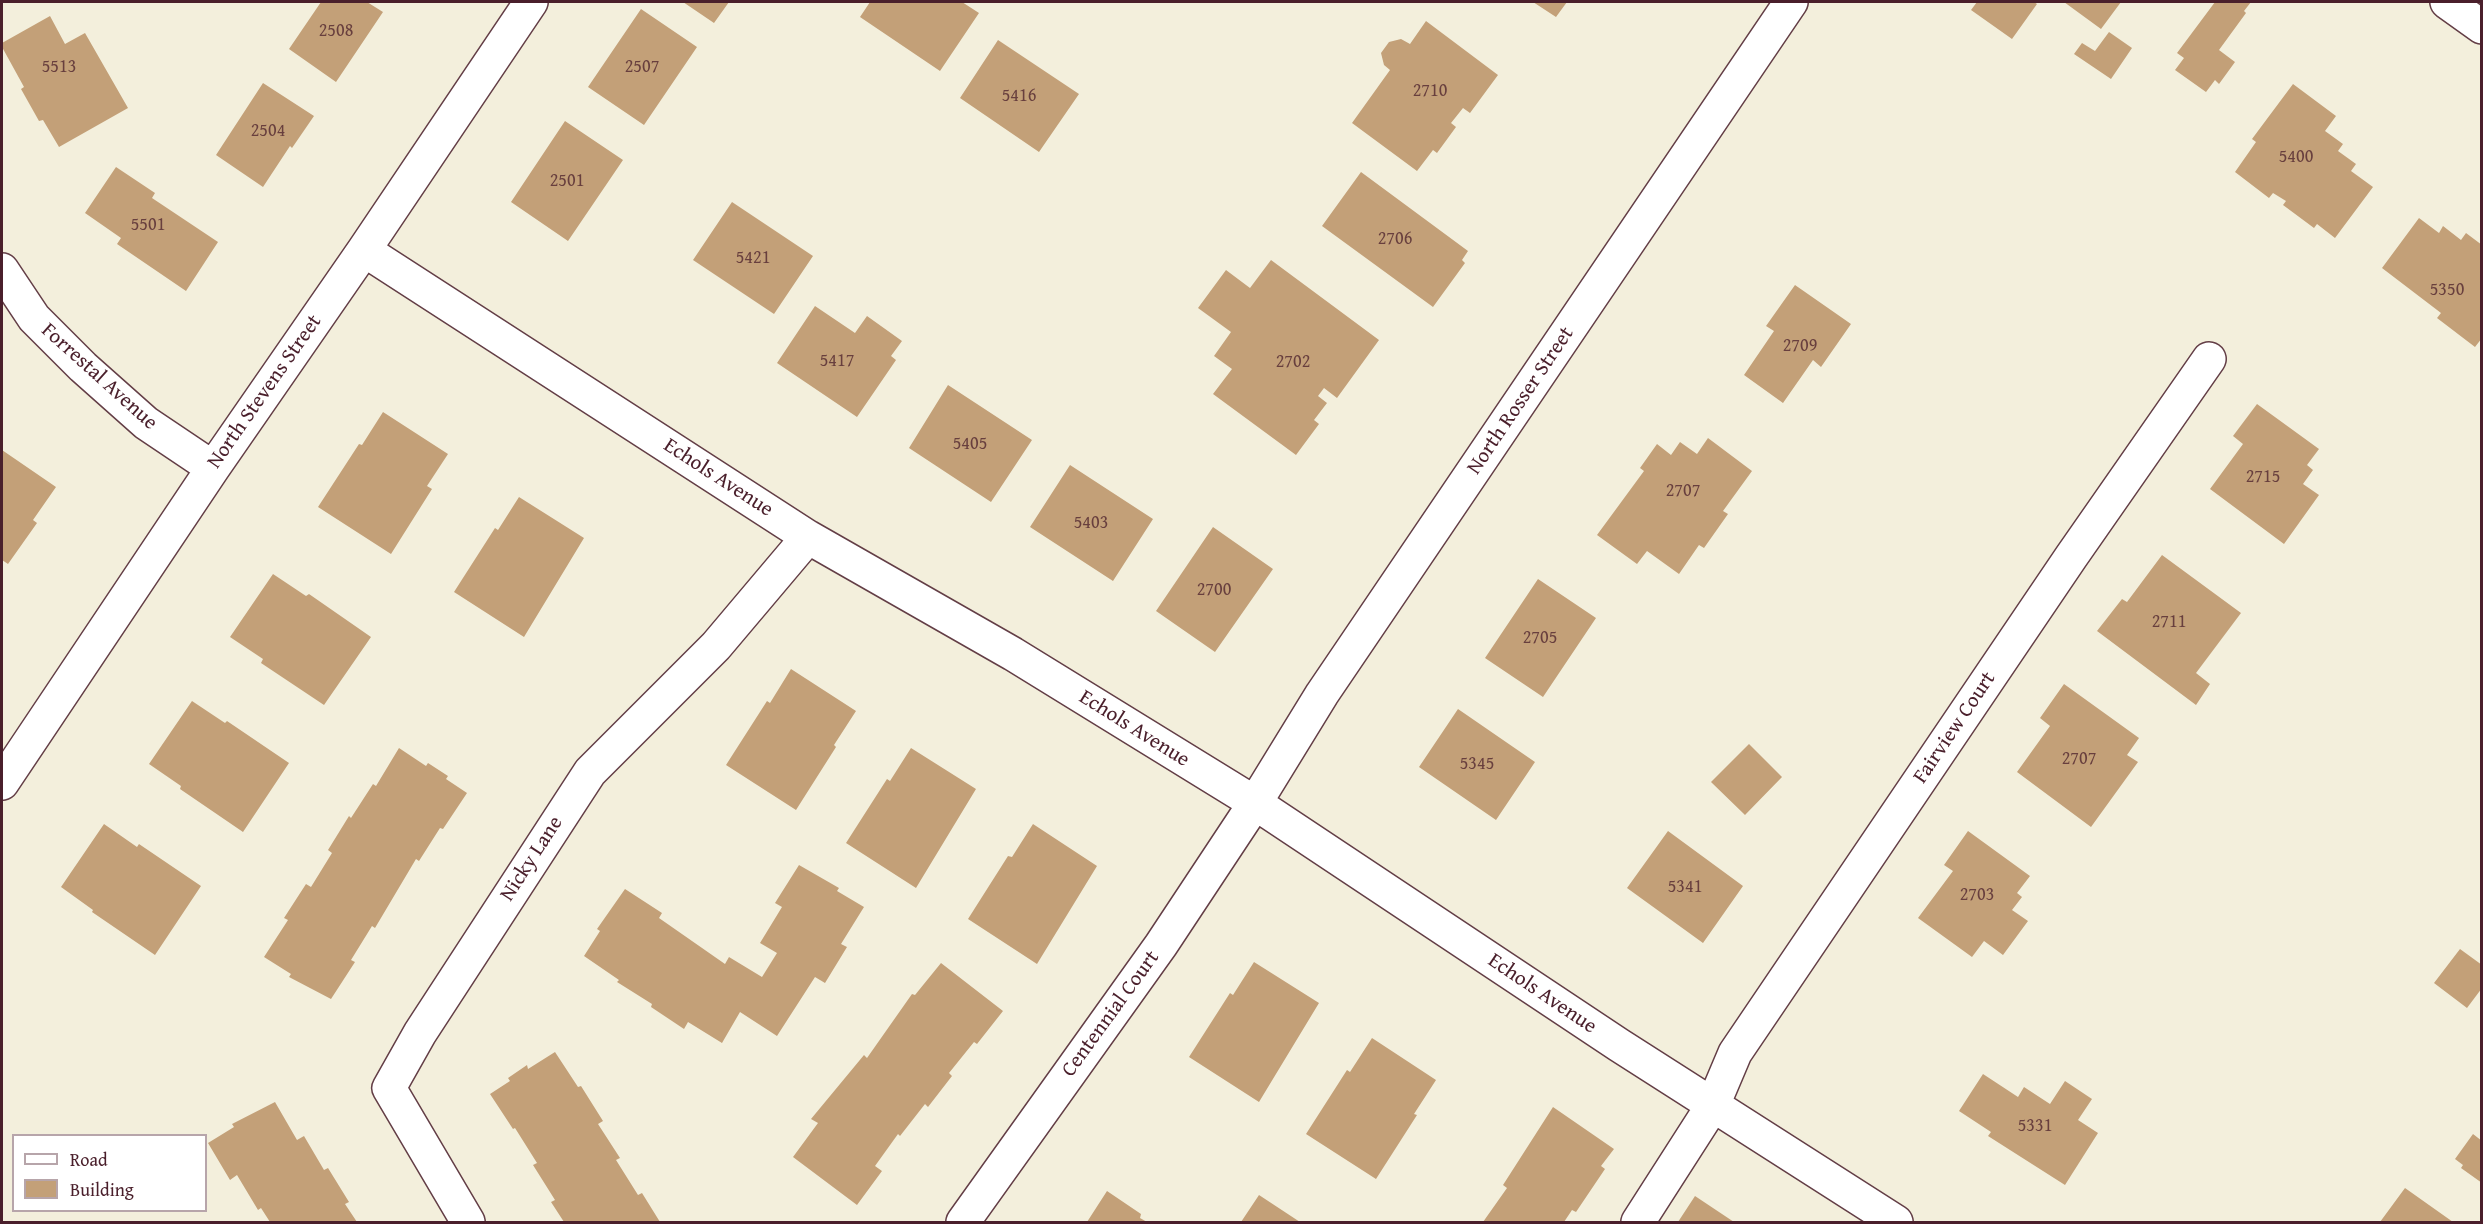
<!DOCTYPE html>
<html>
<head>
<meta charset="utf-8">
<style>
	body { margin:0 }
	#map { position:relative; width:2483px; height:1224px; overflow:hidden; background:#f3efdc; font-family:"Gentium Book Plus",serif }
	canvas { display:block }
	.frame { position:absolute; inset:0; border:3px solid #4a1f2b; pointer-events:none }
	.legend { position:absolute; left:12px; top:1134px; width:195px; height:78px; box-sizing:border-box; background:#fff; border:2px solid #b7a5aa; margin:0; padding:8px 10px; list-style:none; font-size:18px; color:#4a1f2b }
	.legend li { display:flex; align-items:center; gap:12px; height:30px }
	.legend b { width:30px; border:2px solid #b7a5aa }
</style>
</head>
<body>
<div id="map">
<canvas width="2483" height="1224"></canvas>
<div class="frame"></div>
<ul class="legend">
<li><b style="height:8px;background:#fff"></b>Road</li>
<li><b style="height:16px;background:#c3a078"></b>Building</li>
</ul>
</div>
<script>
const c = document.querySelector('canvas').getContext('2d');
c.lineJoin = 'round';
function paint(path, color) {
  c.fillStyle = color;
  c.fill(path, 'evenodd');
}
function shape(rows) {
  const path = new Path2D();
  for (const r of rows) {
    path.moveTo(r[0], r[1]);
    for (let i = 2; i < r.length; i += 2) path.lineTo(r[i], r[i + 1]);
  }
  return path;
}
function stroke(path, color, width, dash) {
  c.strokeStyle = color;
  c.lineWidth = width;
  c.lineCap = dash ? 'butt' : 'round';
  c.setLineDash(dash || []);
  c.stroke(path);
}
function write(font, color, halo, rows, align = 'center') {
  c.font = font + ' "Gentium Book Plus",serif';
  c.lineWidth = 4.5;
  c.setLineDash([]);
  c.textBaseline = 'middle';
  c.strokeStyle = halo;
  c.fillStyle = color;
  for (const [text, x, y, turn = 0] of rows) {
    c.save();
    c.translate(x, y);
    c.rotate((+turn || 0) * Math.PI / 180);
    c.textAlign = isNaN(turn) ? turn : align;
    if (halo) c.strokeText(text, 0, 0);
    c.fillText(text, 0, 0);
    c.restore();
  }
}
const building = shape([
	[321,2,367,2,383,12,336,82,289,49],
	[683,2,729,2,714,23],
	[870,2,962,2,979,13,940,71,860,17],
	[1533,2,1567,2,1556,17],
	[1977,2,2034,2,2037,4,2012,39,1971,10],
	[2064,2,2121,2,2101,29],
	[2215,2,2251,2,2244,11,2246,13,2219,50,2235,62,2219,84,2215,80,2206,92,2175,70,2184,58,2177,53],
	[641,9,697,47,644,125,588,87],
	[50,16,65,44,85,33,128,108,59,147,43,120,39,121,21,89,24,87,2,47,2,43],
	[1426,21,1498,75,1470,113,1463,108,1451,123,1456,127,1437,153,1433,150,1417,171,1352,123,1390,70,1384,65,1381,53,1389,42,1401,39,1410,44],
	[2109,32,2132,48,2111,79,2074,54,2082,43,2095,51],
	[998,40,1079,94,1039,152,960,98],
	[263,83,314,116,292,148,290,146,263,187,216,155],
	[2293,84,2336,116,2325,131,2343,144,2338,151,2356,164,2351,171,2373,187,2335,238,2317,224,2314,228,2283,205,2286,201,2273,193,2269,198,2235,172,2256,142,2252,139],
	[565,121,623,160,568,241,511,202],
	[116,167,155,193,152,198,218,242,186,291,117,244,121,238,85,213],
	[1361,172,1468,251,1462,260,1465,263,1433,307,1322,226],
	[732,202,813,256,774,314,693,260],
	[2419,218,2439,233,2443,226,2461,240,2466,233,2482,245,2482,338,2475,347,2437,318,2441,313,2382,268],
	[1271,260,1379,340,1337,398,1324,388,1318,396,1327,403,1314,420,1319,424,1296,455,1213,394,1232,369,1214,356,1231,332,1198,308,1226,270,1250,288],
	[1795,285,1851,324,1821,367,1813,360,1783,403,1744,375,1774,331,1766,326],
	[815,306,855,333,867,316,902,341,891,356,896,360,857,417,777,363],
	[948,385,1032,440,991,502,909,448],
	[2257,404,2319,449,2307,465,2313,470,2303,484,2319,495,2284,544,2210,489,2243,444,2233,436],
	[383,412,448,454,427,486,432,489,391,554,318,507,359,444,362,445],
	[1708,438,1752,471,1723,511,1728,514,1704,548,1699,545,1679,574,1647,551,1637,564,1597,535,1644,471,1640,468,1657,444,1671,455,1680,442,1697,454],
	[2,450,56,487,33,520,37,523,8,564,2,560],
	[1070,465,1153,519,1113,581,1030,527],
	[519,497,584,538,524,637,454,592,495,528,498,530],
	[1213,527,1273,569,1215,652,1156,611],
	[2162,555,2241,613,2196,673,2210,684,2196,705,2097,631,2122,599,2127,602],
	[273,574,306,596,309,594,371,637,324,705,261,663,263,659,230,637],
	[1538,579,1596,618,1543,697,1485,658],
	[791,669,856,711,834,745,836,747,796,810,726,765,767,701,770,703],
	[2064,684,2139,738,2127,755,2138,762,2091,827,2017,772,2050,726,2040,718],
	[192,701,225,723,227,721,289,763,243,832,180,789,181,786,149,764],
	[1458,709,1535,762,1496,820,1419,767],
	[1749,744,1782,777,1745,815,1711,782],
	[399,748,426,766,428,763,448,776,446,779,467,793,443,829,440,828,419,861,416,859,375,928,372,926,351,960,355,962,331,999,289,977,291,974,264,957,288,920,284,918,306,884,311,887,332,853,328,850,349,816,351,818,373,784,376,786],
	[911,748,976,789,916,888,846,843,887,779,890,781],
	[104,824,137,847,139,844,201,886,155,955,92,912,93,910,61,887],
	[1033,824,1097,866,1037,964,968,919,1008,856,1012,857],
	[1668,831,1743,886,1703,943,1627,888],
	[1968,831,2030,876,2017,893,2022,897,2012,910,2028,921,2003,955,1984,941,1972,957,1918,918,1953,871,1944,865],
	[799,865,839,888,837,891,864,907,841,944,847,947,825,983,815,977,777,1036,740,1012,722,1043,688,1022,684,1029,651,1007,652,1004,617,982,619,980,584,956,600,931,597,929,625,889,662,913,659,918,725,964,729,957,762,977,777,953,760,943,782,907,775,903],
	[2460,949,2482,965,2482,988,2467,1008,2434,983],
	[1254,962,1319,1003,1259,1102,1189,1057,1230,993,1233,995],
	[941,963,1003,1011,977,1044,974,1042,949,1073,952,1076,928,1107,925,1104,900,1136,898,1134,875,1166,882,1171,857,1205,793,1157,818,1123,811,1119,864,1055,867,1058,912,994,915,995],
	[1372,1038,1436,1080,1414,1114,1417,1115,1376,1179,1306,1134,1347,1070,1350,1072],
	[555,1052,578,1087,581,1086,603,1121,598,1124,620,1158,616,1160,638,1195,642,1193,660,1222,564,1222,551,1202,555,1200,533,1165,537,1163,515,1128,513,1129,490,1094,510,1081,508,1078,527,1065,528,1069],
	[1983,1074,2018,1097,2024,1087,2050,1104,2065,1081,2092,1099,2078,1120,2098,1133,2065,1185,1988,1136,1991,1132,1959,1111],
	[275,1102,297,1140,304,1136,324,1170,328,1168,349,1202,345,1204,357,1222,270,1222,261,1208,258,1210,237,1175,230,1180,208,1143,234,1127,232,1124],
	[1553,1107,1614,1149,1601,1166,1605,1169,1576,1212,1572,1210,1564,1222,1483,1222,1507,1188,1503,1185],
	[2473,1134,2482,1141,2482,1183,2461,1168,2463,1165,2455,1159],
	[2405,1188,2453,1222,2380,1222],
	[1107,1191,1141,1214,1140,1218,1147,1222,1087,1222],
	[1259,1195,1300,1222,1241,1222],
	[1695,1196,1734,1222,1678,1222]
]);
const minor = shape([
	[2447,2,2482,27],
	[364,250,808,537,1013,654,1255,803,1619,1045,1896,1222],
	[2,270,34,318,83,367,146,423,213,468],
	[2,783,213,468,364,250,531,2],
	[468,1222,389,1088,420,1033,590,772,716,646,808,537],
	[963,1222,1161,945,1255,803,1322,694,1791,2],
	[1638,1222,1713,1105,1735,1053,2071,557,2209,359]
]);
const numberNames = [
	["2508",336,31],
	["5513",59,67],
	["2507",642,67],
	["2710",1430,91],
	["5416",1019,96],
	["2504",268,131],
	["5400",2296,157],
	["2501",567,181],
	["5501",148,225],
	["2706",1395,239],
	["5421",753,258],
	["5350",2447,290],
	["2709",1800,346],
	["5417",837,361],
	["2702",1293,362],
	["5405",970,444],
	["2715",2263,477],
	["2707",1683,491],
	["5403",1091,523],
	["2700",1214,590],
	["2711",2169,622],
	["2705",1540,638],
	["2707",2079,759],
	["5345",1477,764],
	["5341",1685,887],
	["2703",1977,895],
	["5331",2035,1126]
];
const streetNames = [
	["Forrestal Avenue",99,377,42],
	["North Stevens Street",265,392,-55],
	["North Rosser Street",1521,401,-56],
	["Echols Avenue",718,478,33],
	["Fairview Court",1955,728,-56],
	["Echols Avenue",1134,729,32],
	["Nicky Lane",532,859,-57],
	["Echols Avenue",1542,994,34],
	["Centennial Court",1111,1014,-54]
];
paint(building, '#c3a078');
stroke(minor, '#633e46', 36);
stroke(minor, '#fff', 33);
write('18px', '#683f3e', null, numberNames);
write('21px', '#4a1f2b', '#fff', streetNames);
</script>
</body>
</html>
